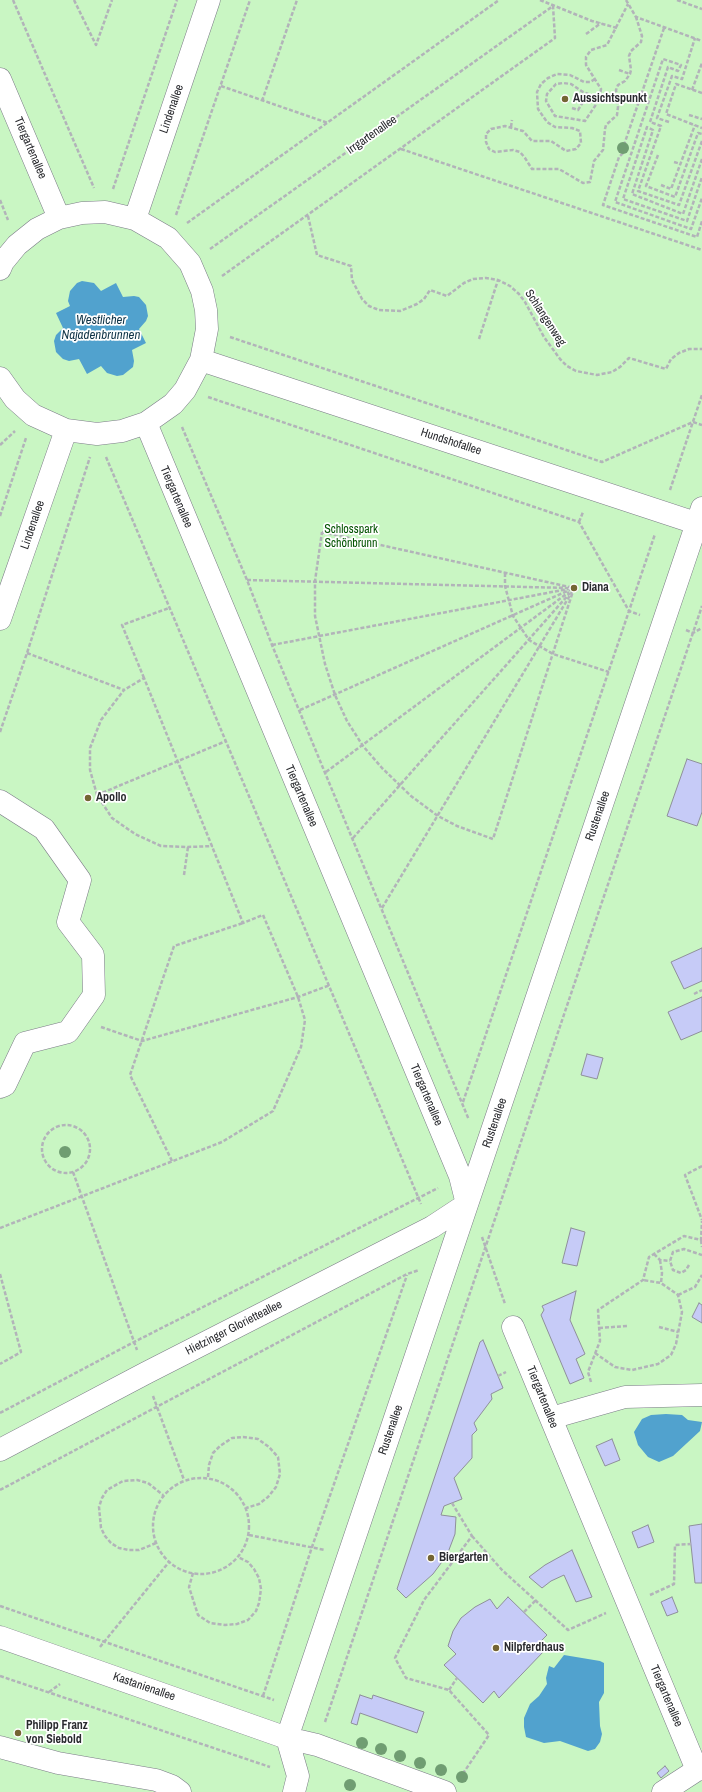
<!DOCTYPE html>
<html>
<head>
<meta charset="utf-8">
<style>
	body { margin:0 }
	canvas { display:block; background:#f6f7fe }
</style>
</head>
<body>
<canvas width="702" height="1792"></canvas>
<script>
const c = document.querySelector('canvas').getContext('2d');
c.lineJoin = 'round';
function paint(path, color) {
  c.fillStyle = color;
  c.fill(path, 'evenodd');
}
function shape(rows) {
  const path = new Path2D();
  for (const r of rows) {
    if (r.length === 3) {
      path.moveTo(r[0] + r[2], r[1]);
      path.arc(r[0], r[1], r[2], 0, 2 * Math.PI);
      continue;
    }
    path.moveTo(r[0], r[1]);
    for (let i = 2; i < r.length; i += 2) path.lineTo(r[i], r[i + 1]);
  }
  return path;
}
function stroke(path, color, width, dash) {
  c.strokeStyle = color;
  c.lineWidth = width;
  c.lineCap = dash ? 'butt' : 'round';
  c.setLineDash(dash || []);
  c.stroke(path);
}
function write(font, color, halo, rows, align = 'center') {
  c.font = font + ' "Archivo Narrow",sans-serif';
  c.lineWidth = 3.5;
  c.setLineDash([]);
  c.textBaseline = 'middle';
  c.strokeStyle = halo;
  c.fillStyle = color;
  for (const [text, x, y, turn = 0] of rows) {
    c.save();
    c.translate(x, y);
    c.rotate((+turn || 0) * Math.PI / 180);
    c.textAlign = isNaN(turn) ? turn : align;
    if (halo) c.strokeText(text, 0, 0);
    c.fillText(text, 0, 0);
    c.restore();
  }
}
const green = shape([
	[0,0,702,0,702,1792,0,1792]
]);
const water = shape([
	[82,281,94,283,101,291,116,283,123,297,134,296,139,297,146,305,148,316,146,321,139,329,146,343,132,350,134,361,133,367,123,375,117,376,107,373,101,366,87,374,79,359,69,361,63,359,56,352,54,341,56,335,63,328,56,313,70,306,68,301,70,291,77,283],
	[666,1414,682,1415,688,1420,702,1422,700,1431,673,1456,659,1462,648,1457,638,1445,634,1432,642,1419,651,1415],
	[564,1655,600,1661,604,1663,604,1693,599,1702,600,1726,602,1734,600,1742,595,1749,588,1751,560,1741,544,1743,526,1737,524,1727,524,1718,530,1704,539,1696,547,1684,546,1678,549,1666,554,1668]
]);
const building = shape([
	[687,759,702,764,702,812,697,826,667,816,687,759],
	[702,948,702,981,684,989,671,962,702,948],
	[702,997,702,1031,681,1040,668,1012,702,997],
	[587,1054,603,1058,597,1079,581,1075,587,1054],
	[571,1228,585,1232,577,1266,562,1263,571,1228],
	[576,1291,570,1320,585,1354,576,1359,584,1378,570,1384,541,1315,544,1310,542,1306,576,1291],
	[699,1303,702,1305,702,1323,692,1317,699,1303],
	[483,1340,503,1388,491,1394,492,1399,474,1423,477,1430,472,1435,472,1458,454,1478,462,1499,444,1506,441,1515,456,1517,455,1534,447,1555,433,1574,406,1598,397,1589,480,1342,483,1340],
	[612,1439,620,1460,605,1466,596,1446,612,1439],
	[702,1524,702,1583,695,1583,689,1526,702,1524],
	[648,1525,654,1542,638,1548,632,1532,648,1525],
	[572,1550,592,1597,576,1602,564,1575,551,1581,542,1588,529,1577,545,1565,572,1550],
	[508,1597,547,1635,537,1645,544,1651,499,1698,494,1691,483,1703,444,1665,456,1654,448,1646,453,1631,461,1618,475,1607,490,1599,497,1609,508,1597],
	[672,1597,678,1612,667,1616,661,1602,672,1597],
	[360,1695,372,1699,373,1695,424,1712,417,1733,360,1713,357,1725,351,1723,360,1695],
	[665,1766,669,1771,661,1778,657,1773,665,1766]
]);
const path = shape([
	[13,0,94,188],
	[74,0,96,45,112,0],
	[540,0,592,21,617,28],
	[626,0,636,17,702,41],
	[677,0,702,9],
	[664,28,625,142,624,152,619,157,603,205,697,237,702,221],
	[586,34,601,23],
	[619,70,630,74],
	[595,79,590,82,584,82,570,75,557,74,548,78,541,84,537,92,538,109,547,122,555,127,572,128,580,131,581,143,576,149,566,151,551,141,532,141,523,131,505,126,491,129,486,134,486,142,489,149,495,152,513,150,520,152,525,158,532,169,559,169,583,183,590,182,594,161,603,150,605,129,606,125,617,115,618,107,616,90,618,85,625,81,630,74,631,70,629,56,631,51,641,42,642,36,636,17],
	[221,86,328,123],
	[692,90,702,63],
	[702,93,676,84,666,114,702,128],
	[262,101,297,0],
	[572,108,578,110,588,94,583,92,571,84,563,83,556,84,547,94,546,101,555,116,585,121,599,100,601,89,586,65,586,57,591,50,607,45,628,4],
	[689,115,702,119],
	[669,122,657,118,672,76,682,79,695,38],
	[511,127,512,120],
	[702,141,679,205,638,191,661,126,650,122,668,67,678,71,681,65,663,59,615,202,691,229,702,198],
	[401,149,702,250],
	[658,155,646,186,675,197,698,133,702,134],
	[702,159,683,214,632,194,653,130,647,127,623,199,687,221,702,177],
	[674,162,681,164],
	[661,185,671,189,695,125],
	[113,189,177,0],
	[0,200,8,220],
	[176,215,250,0],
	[308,216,317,255,351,266,352,280,362,299,369,306,379,310,400,311,417,304,424,299,430,290,447,296,464,283,473,279,486,278,498,280,510,286,519,294,525,302,544,337,560,359,567,366,576,371,597,375,612,372,620,367,629,358,666,369,671,359,679,353,689,349,702,349],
	[187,223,499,0],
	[210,249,553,6],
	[222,276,555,38,553,6],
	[230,337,602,462,693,422,702,425],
	[479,339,498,280],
	[208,397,579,522,629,611,640,615],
	[182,427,247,580,272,645,469,1120],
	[0,445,15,431],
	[106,457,421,1204],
	[670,490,702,395],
	[0,516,26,438],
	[579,522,583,512],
	[322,532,574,588,493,839,457,826,438,816,411,796,382,768,363,746,347,721,335,695,325,664,315,616,315,581,322,532],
	[505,573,505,586,513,616,529,640,553,654,609,672],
	[247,580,568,588],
	[686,630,693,633,702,628],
	[272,645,568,589],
	[27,653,124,690,101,720,90,748,90,770,97,795,112,818,135,834,161,846,188,847,213,846],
	[144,678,122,625,169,608],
	[300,710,574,588],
	[0,732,27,653,90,457],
	[326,772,569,592],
	[97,795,226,741],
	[353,838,570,593],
	[184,875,188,847],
	[382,908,572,592],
	[694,994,702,990],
	[101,1027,142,1041,298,997,330,985],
	[463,1102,655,534],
	[66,1149,24],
	[172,1161,130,1075,174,946,243,923],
	[702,1166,685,1175,702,1220],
	[73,1172,137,1350],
	[0,1228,222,1142,273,1111,301,1047,305,1020,298,997,263,915,243,923,144,678,124,690],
	[482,1237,505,1304],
	[701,1240,702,1247],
	[654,1254,660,1260,670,1261],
	[660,1260,662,1273,661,1283],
	[689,1265,686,1270,681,1273,673,1270,670,1261,673,1252,684,1249,702,1255],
	[0,1274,21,1352,0,1364],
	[678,1295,695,1287,702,1275],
	[659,1327,678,1332],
	[599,1328,627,1326],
	[595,1353,615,1367,632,1370,658,1364,671,1355,676,1344,682,1312,678,1295,661,1283,643,1280],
	[498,1376,506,1372],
	[591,1382,588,1372,600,1341,598,1310,643,1280,649,1257,684,1236,701,1240,702,1221],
	[153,1396,184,1480],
	[0,1413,134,1342,438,1188],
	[208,1477,209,1465,213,1453,220,1446,232,1438,243,1437,258,1439,269,1447,278,1457,280,1474,276,1487,268,1497,259,1504,246,1508],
	[201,1526,48],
	[0,1490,407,1274,419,1270],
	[452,1503,472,1536,424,1600,395,1658,406,1678,449,1690,489,1735,462,1775],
	[249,1535,325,1550],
	[472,1536,502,1570,568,1630,606,1613],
	[156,1543,139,1550,129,1550,119,1548,111,1543,105,1536,101,1528,99,1507,102,1498,107,1490,123,1481,137,1480,148,1483,163,1495],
	[193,1573,189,1587,198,1615,210,1623,225,1625,237,1624,248,1620,256,1611,259,1603,261,1589,259,1578,254,1569,248,1562,238,1557],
	[650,1595,674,1584,675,1545,691,1544],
	[0,1606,274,1700],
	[524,1612,536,1600],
	[100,1647,169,1562],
	[0,1676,270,1767],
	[449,1690,457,1678],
	[49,1692,60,1684],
	[263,1696,312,1547,407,1275],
	[325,1722,702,606]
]);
const street = shape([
	[0,79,59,218],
	[135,219,209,0],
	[0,269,3,262,17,245,37,229,59,218,82,213,105,212,135,219,168,238,190,263,202,291,206,310,207,329,201,360,185,390,173,404,146,423,122,431,97,434,66,430,33,415,15,399,0,378],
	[201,360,702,525],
	[0,619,66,430],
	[0,801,44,829,80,880,68,922,93,955,94,995,68,1032,25,1043,5,1085,0,1087],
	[513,1327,697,1770],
	[551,1418,625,1397,702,1395],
	[0,1450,146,1373,432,1227,467,1204,460,1176,146,423],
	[0,1637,287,1738,317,1745,445,1792],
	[287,1738,702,508],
	[287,1738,298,1776,294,1792],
	[0,1747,58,1763,156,1780,172,1786,180,1792],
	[663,1792,697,1770,702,1769]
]);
const trees = [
	[623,148],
	[65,1152],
	[362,1743],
	[381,1749],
	[400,1756],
	[420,1763],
	[441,1770],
	[462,1777],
	[350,1785]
];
const markers = [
	[565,99,4,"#746533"],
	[574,588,4,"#746533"],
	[88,798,4,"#746533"],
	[431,1558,4,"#746533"],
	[496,1648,4,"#746533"],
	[18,1733,4,"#746533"]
];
const poiNames = [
	["Aussichtspunkt",573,99],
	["Diana",582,588],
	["Apollo",96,798],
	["Biergarten",439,1558],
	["Nilpferdhaus",504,1648],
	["Philipp Franz",26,1726],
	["von Siebold",26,1740]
];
const streetNames = [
	["Lindenallee",172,109,-71],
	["Irrgartenallee",372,135,-35],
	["Tiergartenallee",30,148,67],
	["Schlangenweg",545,318,57],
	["Hundshofallee",451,442,18],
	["Tiergartenallee",176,497,67],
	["Lindenallee",33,525,-71],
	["Tiergartenallee",301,796,67],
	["Rustenallee",598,816,-71],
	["Tiergartenallee",426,1095,67],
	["Rustenallee",495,1123,-71],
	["Hietzinger Glorietteallee",234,1328,-27],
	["Tiergartenallee",542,1397,68],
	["Rustenallee",391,1430,-71],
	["Kastanienallee",144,1687,19],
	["Tiergartenallee",666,1696,67]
];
const parkNames = [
	["Schlosspark",351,530],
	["Schönbrunn",351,544]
];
const waterNames = [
	["Westlicher",101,321],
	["Najadenbrunnen",101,336]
];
paint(green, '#c9f6c3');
paint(water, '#51a2ce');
paint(building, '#c6cbf7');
stroke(building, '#8f909b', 1);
stroke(street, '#7b7c87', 23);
stroke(path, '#b2b3b9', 2.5, [4, 2]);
stroke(street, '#fff', 22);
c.fillStyle = '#709d72';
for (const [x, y] of trees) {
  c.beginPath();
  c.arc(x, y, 6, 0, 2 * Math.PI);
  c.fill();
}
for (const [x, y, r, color] of markers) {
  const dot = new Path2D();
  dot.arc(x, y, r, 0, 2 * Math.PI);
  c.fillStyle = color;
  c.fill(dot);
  stroke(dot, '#fff', 1.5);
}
write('bold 12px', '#292a2e', '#fff', poiNames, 'left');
write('12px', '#292a2e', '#fff', streetNames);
write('12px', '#035300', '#fff', parkNames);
write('italic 13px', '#103447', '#fff', waterNames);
</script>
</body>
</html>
